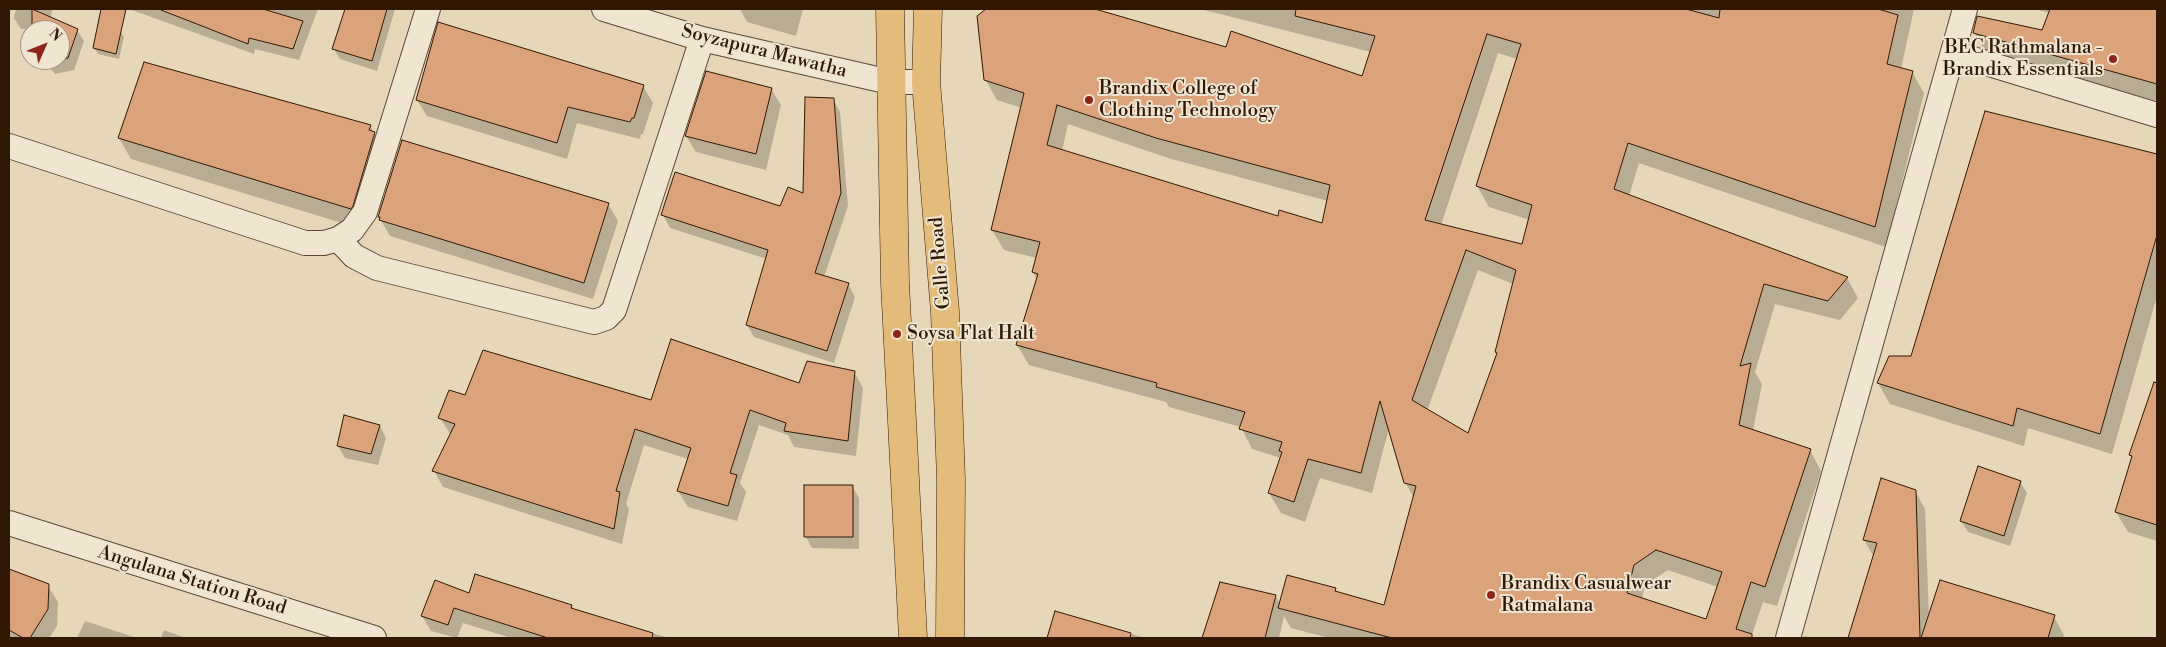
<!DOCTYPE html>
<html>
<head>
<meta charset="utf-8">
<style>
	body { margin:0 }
	#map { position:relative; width:2166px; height:647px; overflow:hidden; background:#e6d7b8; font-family:"Libre Bodoni",serif }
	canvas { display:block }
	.frame { position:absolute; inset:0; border:10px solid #301805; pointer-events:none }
	.north { position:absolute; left:20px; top:20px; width:50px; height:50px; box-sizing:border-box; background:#efe5d1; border:1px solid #a3937f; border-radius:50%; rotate:46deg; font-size:14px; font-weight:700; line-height:20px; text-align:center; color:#301805 }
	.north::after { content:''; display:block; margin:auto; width:18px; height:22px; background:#8f2418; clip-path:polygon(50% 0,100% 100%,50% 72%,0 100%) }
</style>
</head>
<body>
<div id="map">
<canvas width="2166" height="647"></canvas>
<div class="frame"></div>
<div class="north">N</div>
</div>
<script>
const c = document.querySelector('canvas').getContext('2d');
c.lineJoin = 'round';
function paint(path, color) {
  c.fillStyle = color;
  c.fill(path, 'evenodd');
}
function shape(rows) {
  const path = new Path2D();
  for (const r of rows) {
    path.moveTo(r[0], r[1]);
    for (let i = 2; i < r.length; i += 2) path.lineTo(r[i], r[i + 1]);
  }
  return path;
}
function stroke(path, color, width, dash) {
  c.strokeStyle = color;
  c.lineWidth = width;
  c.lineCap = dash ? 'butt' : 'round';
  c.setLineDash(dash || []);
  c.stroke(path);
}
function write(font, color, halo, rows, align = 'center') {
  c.font = font + ' "Libre Bodoni",serif';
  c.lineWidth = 4;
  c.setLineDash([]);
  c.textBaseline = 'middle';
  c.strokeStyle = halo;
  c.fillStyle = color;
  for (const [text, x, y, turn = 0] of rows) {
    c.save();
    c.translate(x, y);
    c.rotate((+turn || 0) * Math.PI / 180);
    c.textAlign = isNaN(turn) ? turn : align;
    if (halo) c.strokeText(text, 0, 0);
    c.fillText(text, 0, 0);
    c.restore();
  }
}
const shadow = shape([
	[16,9,52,9,51,17,77,30,84,41,74,70,55,74,43,60,60,60,60,30,21,29,14,18],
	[129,9,222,9,237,14,238,9,259,9,266,11,266,9,318,9,299,60,255,49,254,54],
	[346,9,395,9,377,71,340,59,334,49],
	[740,9,803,9,796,36,747,22],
	[988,9,1091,9,1227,49,1362,77,1371,52,1200,9,1914,9,1901,69,1912,72,1924,93,1886,247,1639,163,1629,196,1847,278,1858,298,1840,320,1775,304,1755,372,1762,384,1753,431,1810,450,1821,471,1777,606,1763,602,1751,638,1329,638,1291,628,1284,616,1279,638,1204,638,1203,637,1276,596,1280,605,1335,589,1337,592,1385,606,1414,498,1405,482,1389,428,1372,493,1320,478,1305,522,1281,513,1269,493,1281,458,1252,449,1241,427,1169,407,1166,402,1029,365,1017,345,1037,280,1033,272,1037,258,1004,250,992,230,1022,108,997,100,985,79,979,17],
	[1498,53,1517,59,1477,186,1489,207,1530,220,1523,246,1441,225],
	[1068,124,1168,158,1328,201,1323,225,1278,217,1062,151],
	[1478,270,1513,284,1496,352,1498,355,1468,435,1427,411],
	[1668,570,1718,587,1707,621,1642,599,1645,585],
	[2035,9,2157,9,2157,101,1986,53,1974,32,2125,48,2128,35],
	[121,32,124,37,119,59,98,54,94,48],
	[643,86,653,103,643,134,641,134,640,139,577,123,567,159,427,116,417,100],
	[771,89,781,105,766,170,696,152,686,136],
	[833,99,840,112,848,206,824,277,848,284,855,297,834,363,754,337,747,325,767,259,670,228,663,215,781,208,805,195],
	[1986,112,2157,156,2157,296,2112,454,2028,428,2024,446,1890,404,1878,383,1912,358],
	[370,126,387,154,362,229,131,159,119,138],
	[608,204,618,221,593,299,390,236,379,217],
	[854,372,863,388,856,456,794,447,788,435,759,425,740,483,746,492,737,521,688,507,678,491,688,459,644,445,626,504,629,509,622,544,443,487,434,471,451,435,440,418,466,396,652,402,800,385],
	[2157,392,2157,541,2128,532,2116,512,2133,459,2130,454],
	[380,426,386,438,378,465,345,458,338,446],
	[2020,482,2027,493,2010,546,1968,532,1961,521],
	[852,486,859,498,859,549,812,548,806,537],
	[1915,491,1925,509,1929,618,2054,617,2064,635,2063,638,1849,638,1874,557,1864,540],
	[9,570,48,586,58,602,57,626,49,638,9,638],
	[470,595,572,606,574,610,669,638,511,638,463,623,457,638,431,631,422,616],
	[1056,612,1145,638,1049,638],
	[85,621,137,638,77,638],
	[164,630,186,638,161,638],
	[1804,636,1813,638,1803,638]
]);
const building = shape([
	[32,9,78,29,68,58,48,63,45,60,60,60,60,30,32,30,32,9],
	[101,9,126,9,116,54,93,48,101,9],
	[162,9,263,9,303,21,293,49,249,38,248,44,161,10,162,9],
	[345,9,387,9,372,61,332,49,345,9],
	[986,9,1095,9,1226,47,1231,31,1362,76,1375,36,1295,16,1296,9,1686,9,1719,18,1720,9,1878,9,1898,15,1887,64,1913,71,1875,227,1628,143,1614,189,1848,277,1828,301,1764,284,1740,366,1751,363,1739,425,1811,449,1765,587,1751,582,1736,629,1752,634,1752,638,1392,638,1278,608,1287,575,1336,588,1335,591,1384,605,1416,486,1404,483,1380,401,1361,473,1308,459,1294,502,1268,493,1282,452,1279,451,1282,442,1239,429,1245,412,1156,387,1157,383,1016,345,1038,274,1032,272,1040,242,991,230,1024,93,984,80,977,16,986,9],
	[1487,34,1521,44,1476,186,1532,205,1522,244,1425,220,1487,34],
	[1057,105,1156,138,1330,185,1322,223,1279,210,1278,216,1047,145,1057,105],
	[1466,250,1516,270,1495,352,1497,353,1468,433,1412,400,1466,250],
	[1656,550,1722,572,1706,619,1627,593,1634,565,1656,550],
	[2050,9,2157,9,2157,84,1973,33,1977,16,2042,30,2050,9],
	[438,22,644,85,634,118,632,118,630,122,568,107,557,143,416,100,438,22],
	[144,62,371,125,369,130,375,132,353,206,351,209,118,138,144,62],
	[706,71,772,88,756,154,685,136,706,71],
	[805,97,834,98,841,193,815,273,849,283,827,351,746,325,768,250,661,215,675,172,780,206,788,187,803,193,805,97],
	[1985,111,2157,154,2157,235,2100,434,2017,408,2013,426,1877,383,1889,356,1911,356,1985,111],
	[402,140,609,203,584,283,379,220,380,217,378,217,402,140],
	[671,339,799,383,807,361,855,371,848,441,784,431,786,423,750,410,730,473,737,475,728,506,677,491,691,448,635,429,616,491,620,492,614,529,432,471,455,424,438,418,449,390,465,395,483,350,651,400,671,339],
	[2154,382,2157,383,2157,525,2115,512,2132,456,2129,455,2154,382],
	[344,415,380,425,371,454,337,446,344,415],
	[1978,466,2021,481,2004,536,1960,521,1978,466],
	[1881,478,1916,490,1920,638,1848,638,1877,543,1863,540,1881,478],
	[804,485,853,485,853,537,804,537,804,485],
	[9,569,49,584,48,609,30,638,23,638,9,630,9,569],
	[475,574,572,605,571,608,653,633,652,638,548,638,454,608,448,625,421,616,435,580,469,593,475,574],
	[1940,580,2055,615,2048,638,1921,638,1940,580],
	[1220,582,1276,595,1265,638,1202,638,1220,582],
	[1055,611,1131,633,1130,638,1047,638,1055,611]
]);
const minor = shape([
	[604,9,702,39,890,82,926,82],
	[1953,53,2157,115],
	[9,146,305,243,324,243,338,239,352,230,365,212,428,9],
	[338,239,354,256,377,268,594,322,606,318,614,310,702,39],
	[9,523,374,638],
	[1788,638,1965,9]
]);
const highway = shape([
	[890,9,895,283,913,638],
	[928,9,926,82,945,312,951,480,950,638]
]);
const markers = [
	[2113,59,5,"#8f2418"],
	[1089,100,5,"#8f2418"],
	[897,334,5,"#8f2418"],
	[1491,595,5,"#8f2418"]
];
const poiNames = [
	["BEC Rathmalana -",2103,48,"right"],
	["Brandix Essentials",2103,70,"right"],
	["Brandix College of",1099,89],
	["Clothing Technology",1099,111],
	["Soysa Flat Halt",907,334],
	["Brandix Casualwear",1501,584],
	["Ratmalana",1501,606]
];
const streetNames = [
	["Soyzapura Mawatha",764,52,14],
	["Galle Road",941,263,-95],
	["Angulana Station Road",192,581,17]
];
paint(shadow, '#0003');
paint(building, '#daa37b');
stroke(building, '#301805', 1);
stroke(minor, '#5e4832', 26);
stroke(highway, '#301805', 29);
stroke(minor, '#efe5d1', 24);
stroke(highway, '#e3bc7c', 28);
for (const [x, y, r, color] of markers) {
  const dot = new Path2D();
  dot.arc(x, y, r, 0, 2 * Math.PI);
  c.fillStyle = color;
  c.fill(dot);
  stroke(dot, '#efe5d1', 2);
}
write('19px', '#301805', '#efe5d1', poiNames, 'left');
write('19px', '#301805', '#efe5d1', streetNames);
</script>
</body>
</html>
